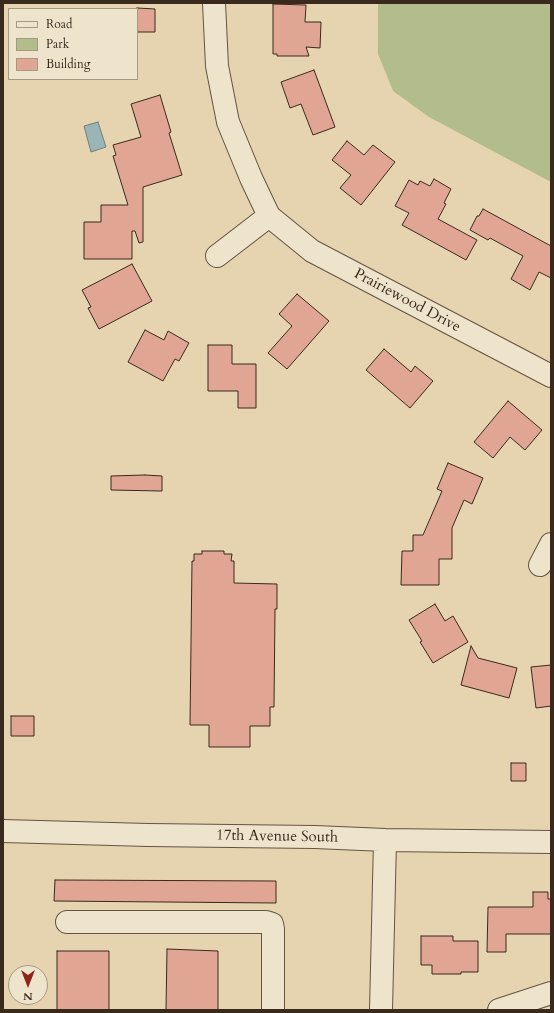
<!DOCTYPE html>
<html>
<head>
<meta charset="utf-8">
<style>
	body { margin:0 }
	#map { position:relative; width:554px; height:1013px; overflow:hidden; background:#e5d4af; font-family:Cardo,serif }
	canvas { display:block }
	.frame { position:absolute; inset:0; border:4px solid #392a1d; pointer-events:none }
	.legend { position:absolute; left:8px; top:8px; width:130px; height:72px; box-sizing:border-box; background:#eee3cb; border:1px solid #a69985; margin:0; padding:5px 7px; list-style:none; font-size:12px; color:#392a1d }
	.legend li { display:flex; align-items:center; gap:8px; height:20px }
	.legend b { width:20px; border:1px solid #a69985 }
	.north { position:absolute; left:8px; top:965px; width:40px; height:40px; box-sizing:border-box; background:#eee3cb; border:1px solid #a69985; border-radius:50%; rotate:180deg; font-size:11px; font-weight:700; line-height:16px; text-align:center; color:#392a1d }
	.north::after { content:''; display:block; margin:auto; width:14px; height:18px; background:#8f2418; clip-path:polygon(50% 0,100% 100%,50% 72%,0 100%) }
</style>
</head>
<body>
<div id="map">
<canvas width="554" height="1013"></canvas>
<div class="frame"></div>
<ul class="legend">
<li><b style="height:5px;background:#eee3cb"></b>Road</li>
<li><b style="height:11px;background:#b3bd8c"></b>Park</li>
<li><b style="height:11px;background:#e1a594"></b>Building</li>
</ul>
<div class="north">N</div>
</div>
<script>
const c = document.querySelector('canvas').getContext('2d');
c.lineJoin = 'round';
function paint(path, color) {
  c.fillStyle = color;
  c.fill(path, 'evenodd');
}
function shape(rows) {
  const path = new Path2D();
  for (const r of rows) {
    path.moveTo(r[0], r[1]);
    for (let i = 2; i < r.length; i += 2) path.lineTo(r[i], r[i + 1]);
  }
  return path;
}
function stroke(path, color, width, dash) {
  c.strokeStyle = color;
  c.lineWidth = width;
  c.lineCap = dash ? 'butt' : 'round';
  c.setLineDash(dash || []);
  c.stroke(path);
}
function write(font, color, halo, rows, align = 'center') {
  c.font = font + ' Cardo,serif';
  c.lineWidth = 3;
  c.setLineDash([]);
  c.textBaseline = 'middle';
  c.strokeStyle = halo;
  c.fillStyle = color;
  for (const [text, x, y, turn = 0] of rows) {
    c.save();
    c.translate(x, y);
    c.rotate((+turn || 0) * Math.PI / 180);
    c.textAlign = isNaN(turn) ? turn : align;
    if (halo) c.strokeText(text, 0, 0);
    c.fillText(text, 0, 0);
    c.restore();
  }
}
const green = shape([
	[378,3,551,3,551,182,429,117,393,91,378,54]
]);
const water = shape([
	[98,122,106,147,91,152,84,126,98,122]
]);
const building = shape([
	[273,4,306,5,305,22,321,22,320,48,306,47,309,56,277,56,277,54,273,54,273,4],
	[137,8,155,9,155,32,137,32,137,8],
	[314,70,335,127,313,135,301,104,290,108,281,82,314,70],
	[160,95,171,132,169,133,182,175,143,187,143,242,139,243,135,231,132,231,132,259,84,259,84,222,101,222,101,205,128,205,113,156,116,155,113,145,141,137,131,104,160,95],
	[347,141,364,155,373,145,395,162,361,205,340,188,351,175,332,160,347,141],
	[434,179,451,189,444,203,446,204,438,219,477,240,466,260,402,225,409,213,395,206,409,180,418,185,420,181,430,186,434,179],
	[483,209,551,246,551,278,539,272,530,290,511,279,523,256,490,238,488,240,470,230,477,216,479,216,483,209],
	[132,264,152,301,99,329,88,308,91,307,82,290,132,264],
	[297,294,329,321,287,369,268,353,292,326,279,314,297,294],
	[145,330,164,340,168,331,189,343,179,361,175,359,163,381,128,362,145,330],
	[208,345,232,345,232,364,256,364,256,408,238,408,238,391,208,391,208,345],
	[384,349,411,372,415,366,433,381,410,408,366,370,384,349],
	[508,401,542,430,525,450,510,437,493,458,474,442,508,401],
	[448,463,483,478,472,504,464,500,452,528,452,559,439,559,439,585,401,585,402,551,413,551,413,535,423,535,442,491,437,489,448,463],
	[145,475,162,476,162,491,111,490,111,476,145,475],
	[202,551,224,551,224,554,232,554,231,561,234,561,234,583,277,584,277,609,275,609,274,707,270,707,270,726,250,726,250,747,209,747,209,725,190,725,192,561,194,561,194,554,202,554,202,551],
	[435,604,445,621,453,616,468,642,433,663,420,642,422,641,409,620,435,604],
	[471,646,478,658,517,668,509,698,461,685,471,646],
	[551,665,551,706,536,708,531,667,551,665],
	[11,716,34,716,34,736,11,736,11,716],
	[511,763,526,763,526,781,511,781,511,763],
	[55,880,276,881,276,903,54,901,55,880],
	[533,892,548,892,548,899,551,899,551,934,506,934,506,952,487,952,488,907,533,907,533,892],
	[421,936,453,936,453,941,478,941,478,972,461,972,461,974,432,974,432,965,421,965,421,936],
	[167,949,218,951,218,1010,166,1010,167,949],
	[57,951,109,951,109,1010,57,1010,57,951]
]);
const minor = shape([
	[214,3,217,66,228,122,251,178,269,216,312,251,551,376],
	[217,256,269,216],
	[540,565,551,544],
	[3,831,148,835,315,837,385,840,551,842],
	[67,922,266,922,272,924,273,929,273,1010],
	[381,1010,385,840],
	[499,1010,551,993]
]);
const streetNames = [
	["Prairiewood Drive",407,301,28],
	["17th Avenue South",277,837,1]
];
paint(green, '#b3bd8c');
paint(water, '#9ab5b6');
stroke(water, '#737d79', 1);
paint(building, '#e1a594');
stroke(building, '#392a1d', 1);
stroke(minor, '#645442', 24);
stroke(minor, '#eee3cb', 22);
write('15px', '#392a1d', '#eee3cb', streetNames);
</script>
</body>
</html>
